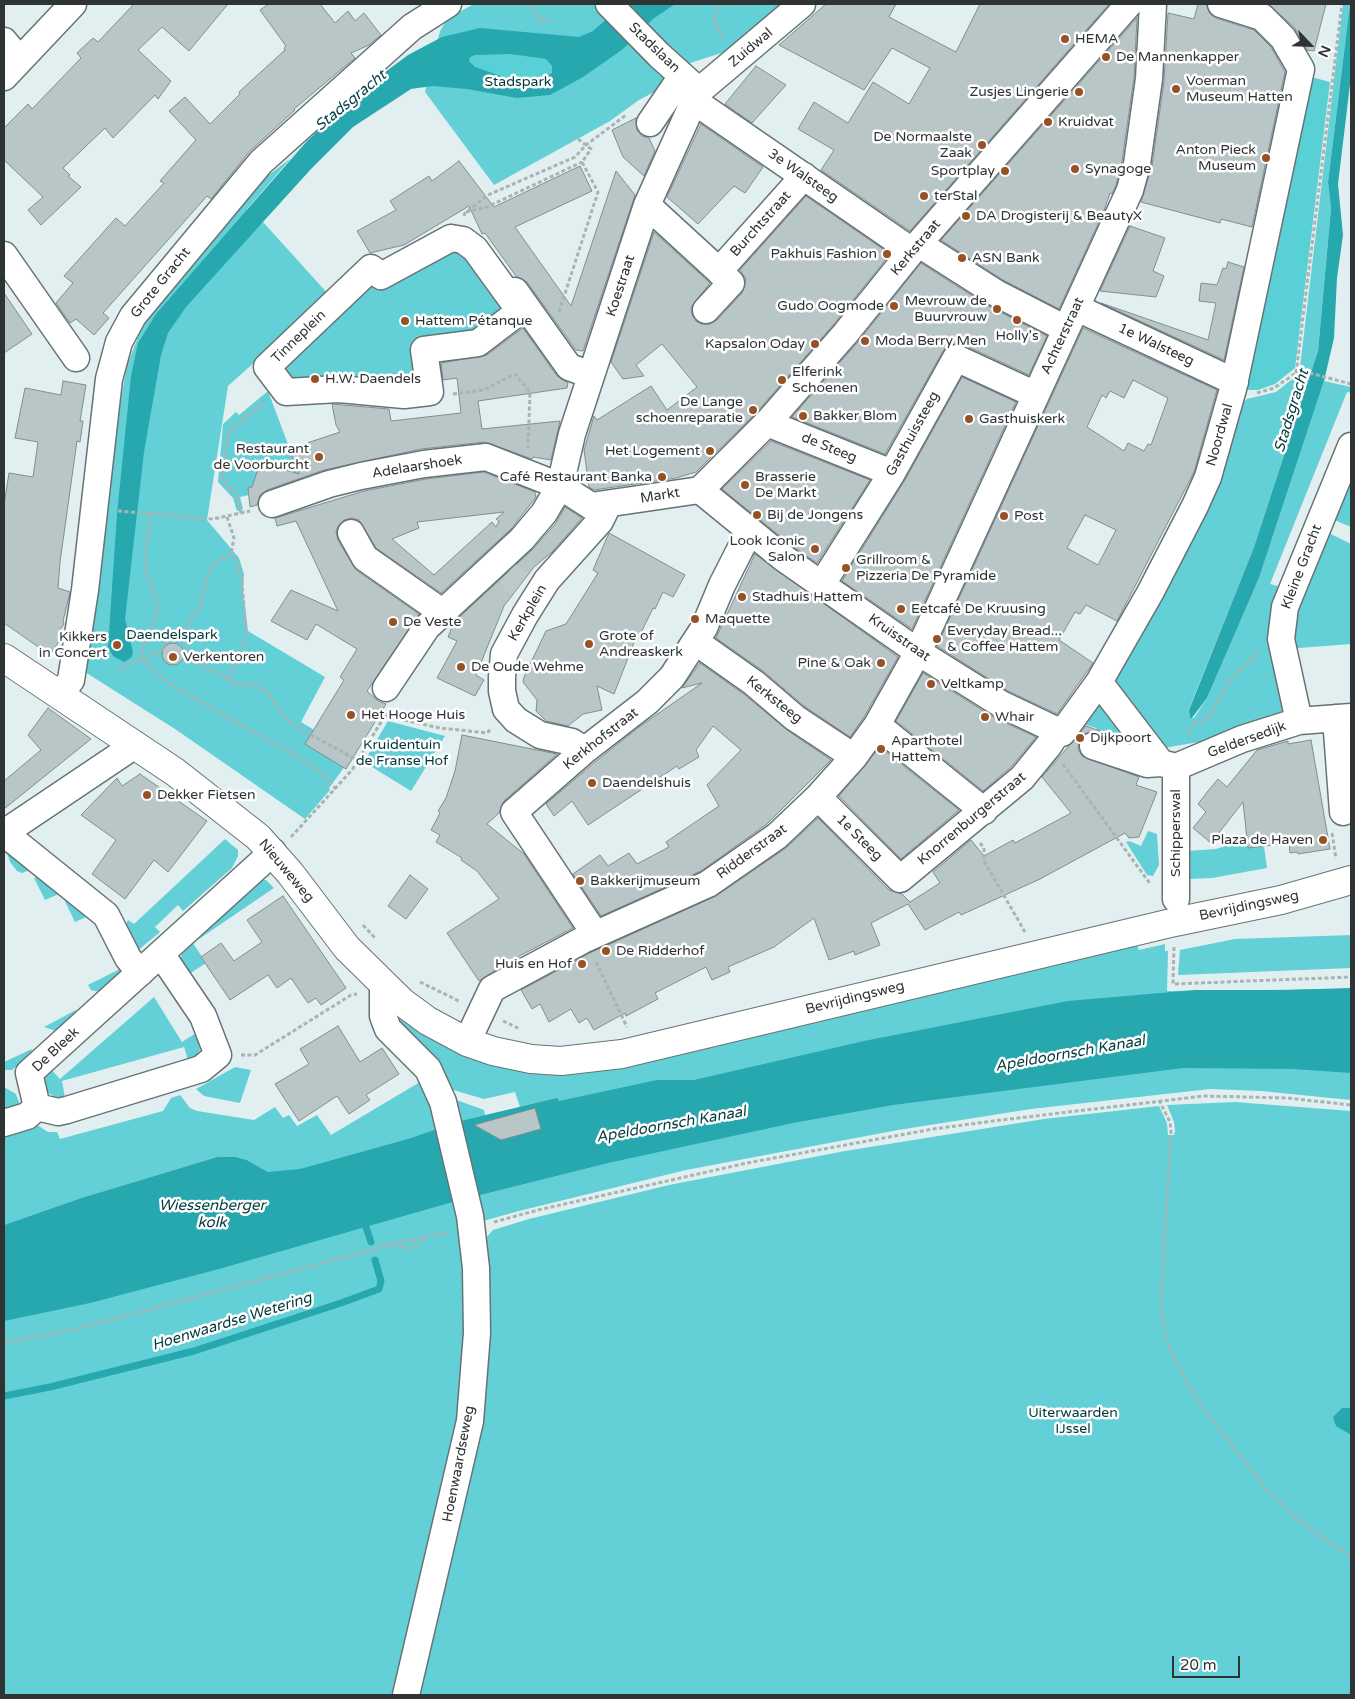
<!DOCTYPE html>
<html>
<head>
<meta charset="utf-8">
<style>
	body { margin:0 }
	#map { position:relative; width:1355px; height:1699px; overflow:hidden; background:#e1eff0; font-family:"Varela Round",sans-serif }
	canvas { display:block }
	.frame { position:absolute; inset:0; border:5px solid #2e3333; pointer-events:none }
	.north { position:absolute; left:1285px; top:20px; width:50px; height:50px; -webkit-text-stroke:4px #fff; paint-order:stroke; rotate:114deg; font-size:14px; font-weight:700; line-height:20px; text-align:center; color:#2e3333 }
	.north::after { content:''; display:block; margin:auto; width:18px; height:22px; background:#2e3333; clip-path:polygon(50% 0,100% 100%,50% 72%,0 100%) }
	.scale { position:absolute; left:1172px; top:1656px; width:68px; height:22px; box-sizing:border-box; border:2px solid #2e3333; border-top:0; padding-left:6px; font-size:15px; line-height:18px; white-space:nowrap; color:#2e3333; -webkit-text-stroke:4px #fff; paint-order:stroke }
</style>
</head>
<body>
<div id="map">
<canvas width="1355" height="1699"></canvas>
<div class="frame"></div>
<div class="north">N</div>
<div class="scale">20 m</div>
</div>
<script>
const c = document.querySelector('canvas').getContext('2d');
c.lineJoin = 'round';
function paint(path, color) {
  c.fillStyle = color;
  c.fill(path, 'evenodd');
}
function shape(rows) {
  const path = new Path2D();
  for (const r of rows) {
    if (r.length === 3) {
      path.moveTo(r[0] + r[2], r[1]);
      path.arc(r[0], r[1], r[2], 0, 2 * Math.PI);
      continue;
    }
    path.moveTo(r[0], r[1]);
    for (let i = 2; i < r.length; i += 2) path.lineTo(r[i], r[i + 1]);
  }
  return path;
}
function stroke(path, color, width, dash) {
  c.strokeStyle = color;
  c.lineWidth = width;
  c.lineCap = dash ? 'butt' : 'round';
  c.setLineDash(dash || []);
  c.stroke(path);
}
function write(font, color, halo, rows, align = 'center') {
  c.font = font + ' "Varela Round",sans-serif';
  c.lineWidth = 5;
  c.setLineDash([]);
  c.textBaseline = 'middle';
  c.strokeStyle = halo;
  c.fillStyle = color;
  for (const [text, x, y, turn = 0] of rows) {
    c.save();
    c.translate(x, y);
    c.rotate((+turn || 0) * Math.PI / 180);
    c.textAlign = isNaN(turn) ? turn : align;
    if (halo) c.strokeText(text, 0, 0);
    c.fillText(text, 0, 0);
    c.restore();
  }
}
const green = shape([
	[474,4,791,4,734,49,690,63,660,89,639,100,610,121,494,185,425,92,440,31,448,18],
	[1343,4,1350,4,1328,182,1331,208,1318,351,1312,370,1300,367],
	[291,158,247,209,262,224,263,222,329,295,228,386,207,520,239,558,244,574,243,590,248,631,325,677,301,722,354,754,329,788,330,790,305,819,175,729,85,672,104,511,126,368,145,319,257,184],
	[457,239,508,305,476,337,422,348,426,388,286,389,278,360,360,280],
	[1302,376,1309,378,1254,547,1189,709,1190,718,1194,718,1207,698,1259,578,1324,381,1351,387,1351,393,1347,392,1270,584,1285,588,1286,706,1277,718,1216,739,1158,749,1122,700,1116,682,1116,670,1243,402,1247,399,1276,392,1295,377],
	[268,391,301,479,283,486,276,467,272,465,258,470,255,478,256,487,249,488,249,495,240,497,243,509,237,511,233,498,218,482,223,424,236,412,239,415],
	[1351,463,1351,527,1325,516],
	[1321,529,1351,544,1351,644,1286,649],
	[1096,695,1137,746,1098,732,1096,728,1077,722],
	[388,721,445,736,411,791,364,762],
	[1261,825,1267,868,1212,878,1188,879,1187,851,1216,849,1238,842],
	[1148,831,1157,834,1159,865,1153,876,1147,875,1126,842,1129,841,1141,846],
	[225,839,238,850,238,856,232,868,183,911,178,905,155,927,160,932,136,952,125,926,128,920,134,924],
	[4,842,33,869,22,873,17,871,10,862,6,850,4,850],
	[42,876,93,914,75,922,61,893,45,900,34,878],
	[261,880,266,880,274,888,193,943,206,963,186,976,180,962,183,947],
	[1351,935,1351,968,1178,975,1180,950,1235,939],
	[1165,944,1165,951,1168,951,1167,991,1351,989,1351,1100,1261,1091,1210,1089,1031,1109,898,1130,686,1170,519,1211,483,1221,485,1239,493,1230,529,1219,669,1185,845,1151,1044,1119,1159,1106,1167,1123,1168,1135,1174,1135,1175,1131,1174,1122,1167,1105,1235,1102,1351,1111,1351,1695,4,1695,4,1240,285,1172,268,1172,247,1160,236,1157,217,1157,81,1198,4,1225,4,1130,34,1123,48,1132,57,1132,60,1139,163,1111,171,1098,180,1095,190,1108,197,1111,254,1120,275,1107,283,1118,289,1115,297,1126,317,1115,331,1135,425,1079,461,1121,454,1099,484,1110,485,1115,520,1107,515,1092,484,1099,450,1089,402,1030,400,1019,427,1035,498,1064,1137,945,1139,950],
	[122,968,123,972,100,992,91,990,88,985],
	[154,997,182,1042,196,1033,200,1050,189,1063,184,1047,62,1081,65,1098,57,1098,47,1092,43,1082,43,1075,48,1066,60,1079],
	[76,1010,76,1014,56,1031,44,1027],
	[32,1049,31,1053,12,1070,4,1070,4,1062],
	[235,1067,251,1070,240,1103,204,1096,196,1089],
	[4,1087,16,1094,21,1108,4,1116]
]);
const forest = shape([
	[515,54,546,59,552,66,552,73,538,81,518,82,475,67,469,61,470,57,475,55],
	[1311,77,1330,82,1295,368,1275,384,1258,390,1249,390,1245,388]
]);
const water = shape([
	[624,4,675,4,653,19,623,49,583,77,550,95,517,98,467,89,433,86,418,88,411,89,353,127,311,169,186,307,168,333,161,355,144,452,125,619,133,652,131,658,124,662,113,656,108,647,117,514,131,376,138,343,156,314,307,141,365,87,408,55,442,37,480,28,579,37,593,31],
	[511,54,546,59,552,66,552,73,538,81,518,82,475,67,469,61,470,57,475,55],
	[1350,4,1351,76,1338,184,1343,235,1337,278,1334,338,1324,381,1259,578,1207,698,1192,718,1190,718,1189,710,1254,547,1318,351,1331,208,1328,182],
	[1351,988,1351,1073,1293,1069,1183,1068,893,1105,793,1123,608,1163,456,1201,219,1269,90,1303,4,1321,4,1225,81,1198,217,1157,236,1157,247,1160,268,1172,300,1169,408,1139,461,1121,557,1098,559,1101,657,1080,694,1080,864,1041,1068,1001,1195,990,1284,990],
	[1342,1408,1351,1408,1351,1435,1336,1426,1333,1417]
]);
const stream = shape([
	[363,1218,371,1242],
	[4,1396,50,1387,194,1351,341,1303,379,1289,381,1281,375,1260]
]);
const building = shape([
	[134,4,228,4,189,51,162,27,138,50,171,81,158,99,155,95,113,138,105,128,63,168,70,175,68,176,81,187,41,225,28,210,43,197,4,160,4,128,28,104,32,109,81,58,77,53,93,38,98,42,134,4],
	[269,4,320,4,335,23,348,11,355,21,364,13,381,35,369,45,351,53,355,58,294,109,295,110,249,152,211,199,207,196,103,313,109,318,94,335,76,319,70,323,56,303,73,283,64,276,116,218,125,226,164,183,160,181,196,140,169,111,185,97,210,124,240,94,239,92,285,50,284,48,286,46,260,10,269,4],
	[826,4,896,4,889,17,956,52,980,4,1109,4,910,231,821,170,834,150,798,129,814,102,848,123,873,82,909,104,930,68,892,48,864,90,779,45,826,4],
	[1198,4,1206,4,1210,14,1216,18,1254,30,1271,47,1285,72,1252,227,1221,219,1220,223,1141,202,1152,166,1164,81,1168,13,1194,19,1198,4],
	[1268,4,1326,4,1314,51,1307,50,1294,27,1268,4],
	[1137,18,1134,78,1122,161,1116,185,1112,194,1110,193,1104,211,1059,309,1003,280,941,240,1137,18],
	[756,66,786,85,752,123,725,104,756,66],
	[636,118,637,130,642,136,649,138,655,151,644,176,623,157,612,130,636,118],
	[701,124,763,167,745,193,734,186,698,224,667,197,701,124],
	[459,161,494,207,580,166,592,191,515,227,571,306,616,171,635,195,583,351,576,350,527,282,516,276,485,233,482,234,469,206,404,245,370,253,357,231,396,210,390,201,429,176,432,181,459,161],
	[806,196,890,254,834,324,756,413,696,472,676,478,594,490,589,487,584,450,594,416,597,420,651,386,667,410,697,387,662,344,636,365,644,376,623,379,611,362,654,232,710,283,691,307,692,315,696,321,702,324,710,324,717,320,742,293,746,279,740,270,806,196],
	[1130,226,1165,238,1153,271,1164,276,1156,297,1100,291,1130,226],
	[1228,262,1244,267,1224,360,1101,303,1208,340,1216,303,1199,301,1201,283,1217,285,1223,268,1226,269,1228,262],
	[921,263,988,306,1047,336,1029,375,962,344,948,345,943,351,885,454,792,417,857,343,921,263],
	[4,293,32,334,4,353,4,293],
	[523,328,557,376,568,383,567,388,478,401,482,429,560,421,551,460,533,457,532,459,485,442,421,449,324,470,267,490,260,495,257,505,250,507,248,488,252,487,257,472,265,463,299,474,289,449,340,432,336,425,332,404,389,409,391,421,461,413,457,378,443,380,441,363,487,355,523,328],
	[1083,328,1217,390,1194,472,1117,621,1086,605,1080,614,1075,612,1059,640,1093,663,1057,714,1008,691,937,646,1083,328],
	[1133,380,1168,398,1151,445,1148,444,1144,451,1128,443,1124,451,1087,427,1102,395,1106,398,1110,391,1124,398,1133,380],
	[1085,515,1116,530,1098,565,1067,548,1085,515],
	[962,377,1016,402,912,629,842,581,905,480,962,377],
	[63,381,86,385,80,421,83,421,80,442,77,441,60,562,58,588,70,592,63,621,64,624,60,630,63,632,62,637,50,655,4,623,4,505,9,473,33,477,38,442,15,438,25,388,61,395,63,381],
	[771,441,870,480,817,563,791,545,722,489,771,441],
	[484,472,535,492,536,497,511,529,441,593,376,548,359,520,352,518,344,520,338,526,336,532,338,540,356,570,419,614,367,691,378,701,386,704,346,769,305,744,344,680,340,677,357,649,316,624,307,640,271,621,291,590,338,611,296,521,277,526,275,518,364,491,426,479,484,472],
	[504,512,496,519,499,521,496,527,492,522,434,575,392,539,419,528,417,522,504,512],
	[565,507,582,518,553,551,534,567,504,606,476,675,484,680,475,696,437,678,457,641,448,637,454,622,532,550,556,523,565,507],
	[609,533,685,575,673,597,663,592,655,609,653,608,637,641,635,640,614,694,597,686,602,710,583,714,568,726,546,721,536,711,537,700,523,682,524,677,546,631,566,624,598,573,593,570,609,533],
	[755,554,898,657,864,717,850,737,804,706,763,671,716,638,755,554],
	[173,654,11],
	[700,663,745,695,787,730,831,760,767,824,701,871,601,916,573,874,600,855,608,866,629,853,637,864,669,847,666,842,719,806,707,785,741,750,713,726,696,750,699,757,679,769,677,766,588,825,572,801,554,816,546,804,595,762,639,727,702,683,682,688,700,663],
	[923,673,993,717,1036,737,1011,767,983,791,896,721,923,673],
	[48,708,91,739,4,809,4,781,41,750,28,735,48,708],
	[1086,726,1100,731,1090,731,1083,735,1079,742,1078,749,1082,756,1139,777,1136,785,1157,792,1139,837,1129,838,1125,833,1040,879,961,915,959,912,925,930,908,904,871,923,880,945,855,955,854,951,829,960,814,918,774,947,728,967,730,972,712,980,706,967,655,993,658,999,626,1016,625,1013,594,1030,587,1018,579,1023,571,1009,549,1022,540,1004,532,1009,521,990,590,953,716,896,786,848,818,818,889,890,902,894,910,902,940,883,933,872,971,840,984,856,1013,840,1015,843,1071,813,1042,777,1086,726],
	[462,735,557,754,504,801,499,813,487,824,524,854,573,928,506,963,479,981,447,933,499,899,477,871,461,860,462,858,436,842,440,835,431,830,440,813,438,811,446,798,455,771,462,735],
	[1311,740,1330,849,1298,854,1297,852,1290,853,1289,843,1248,848,1243,802,1211,843,1193,828,1206,812,1198,804,1208,791,1218,779,1227,787,1257,750,1288,741,1288,744,1311,740],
	[880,747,959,810,901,859,839,796,880,747],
	[140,774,207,821,168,872,154,860,125,899,92,874,116,840,81,815,117,778,122,786,140,774],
	[410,875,428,889,406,919,388,906,410,875],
	[283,896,346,988,321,1005,316,998,308,1003,291,978,277,988,268,975,230,1000,201,957,221,943,234,961,262,942,247,920,283,896],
	[338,1026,360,1062,382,1048,399,1074,366,1095,370,1100,349,1114,337,1096,299,1121,275,1084,309,1064,300,1049,338,1026],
	[535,1108,541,1129,501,1140,474,1125,535,1108]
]);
const minorTunnel = shape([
	[507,574,520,584]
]);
const path = shape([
	[530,4,541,21,554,21],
	[721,4,716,11,714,21,723,40],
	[578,139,591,149,582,162],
	[466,212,487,207,582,162],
	[464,216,465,213,488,195,575,157,586,145,626,115],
	[559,312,598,192,582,162],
	[1296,373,1342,4],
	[1257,393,1274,388,1296,373,1302,371,1351,384],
	[453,394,483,390,515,374,530,392,528,448],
	[118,511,213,519,250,511],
	[241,513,237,495,222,480,229,431,264,402],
	[151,514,147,539,145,568,158,604,156,617,143,647,140,659,171,685,293,754,316,769,336,789],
	[227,517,234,538,231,554,215,562,207,578,201,605,181,633,193,662,217,672,234,684,256,685,270,695,279,711,295,726,357,760],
	[120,670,140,659,160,652,167,641,182,636],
	[229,679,242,651,246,634,242,582,236,559,231,554],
	[385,716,440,728,487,733,492,728],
	[1188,734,1193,722,1201,721,1210,716,1229,681,1259,651],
	[1063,764,1151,885],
	[1332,833,1336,859],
	[291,837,352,770,387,712],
	[980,843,984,848,984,861,1025,932],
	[363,925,376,939],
	[1174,947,1173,984,1351,977],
	[596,962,627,1027],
	[420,982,459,1001],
	[503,1021,520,1029],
	[241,1055,255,1055,351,995,357,994],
	[1159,1100,1170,1122,1171,1131,1161,1301,1165,1335,1173,1356,1189,1387,1207,1414,1269,1492,1295,1517,1351,1557],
	[494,1222,538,1210,747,1163,933,1129,1001,1120,1204,1096,1287,1098,1351,1105],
	[393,1244,449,1232],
	[4,1343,84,1327,393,1244,411,1249,419,1245,424,1237]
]);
const minor = shape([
	[609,4,659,55,699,91],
	[4,41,20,60],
	[4,77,73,4],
	[694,101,912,251],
	[650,123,682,76],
	[647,205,719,271,804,176],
	[451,238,463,240,475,249,520,311,478,343,424,350,430,392,404,395,339,389,286,392,267,367,371,268,381,276,451,238],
	[919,244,996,293,1066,329],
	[4,255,76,358],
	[515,291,569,367,591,375],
	[1077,308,1235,382],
	[706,310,731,283,719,271],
	[767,423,892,473],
	[700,490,767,423,845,334,912,251,1129,4],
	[272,504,329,484,361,476,424,464,486,457,560,486,591,506,700,490,782,557,918,652,1001,704,1062,733,1099,682,1150,593,1195,506,1208,477,1233,389,1301,69,1283,38,1262,17,1221,4],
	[351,533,365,558,442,612],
	[822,584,892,473,956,358,1036,395],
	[696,642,754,683,795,718,854,757],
	[1099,682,1161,763],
	[386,688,427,627,522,539,544,513,560,486,572,434,647,205,694,101,699,91,802,4],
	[60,695,71,680,85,590,109,379,119,342,133,316,261,162,412,27,448,4],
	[1336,718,1343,812],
	[1299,721,1281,639,1285,607,1351,446],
	[877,725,984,811],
	[1093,746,1147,764,1161,763,1176,767,1242,739,1299,721,1351,717],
	[585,750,572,742,540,735,516,720,506,709,502,691,502,676,504,654,525,615,547,580,600,521,608,505],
	[1176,767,1176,899],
	[818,797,900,879,1022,778,1049,745,1058,731],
	[4,833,106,915,128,958,140,973],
	[4,833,135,745],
	[595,934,514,812,585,750,647,702,672,677,704,628,722,585,749,532],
	[383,985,383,1016,388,1029,428,1069,443,1102,470,1216,476,1268,477,1333,470,1421,406,1695],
	[467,1042,492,989,583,940,708,884,777,836,818,797,854,757,877,725,918,652,1130,190,1137,164,1149,79,1153,4],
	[37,1107,29,1073,273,852],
	[37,1107,58,1112,67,1110,201,1069,218,1055,203,1016,161,954],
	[4,1123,27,1116,37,1107]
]);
const major = shape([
	[4,658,175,772,258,837,290,873,347,948,402,1002,428,1021,467,1042,493,1051,531,1059,561,1061,622,1054,1175,922,1281,900,1351,880]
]);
const markers = [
	[1065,39,5,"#965125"],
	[1106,57,5,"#965125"],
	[1176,89,5,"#965125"],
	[1079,92,5,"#965125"],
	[1048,122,5,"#965125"],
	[982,145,5,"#965125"],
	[1266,158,5,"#965125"],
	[1075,169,5,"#965125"],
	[1005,171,5,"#965125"],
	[924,196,5,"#965125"],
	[966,216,5,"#965125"],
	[887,254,5,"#965125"],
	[962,258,5,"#965125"],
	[894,306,5,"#965125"],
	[997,309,5,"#965125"],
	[1017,320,5,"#965125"],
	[405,321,5,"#965125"],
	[865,341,5,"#965125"],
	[815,344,5,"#965125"],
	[315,379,5,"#965125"],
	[782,380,5,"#965125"],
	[753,410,5,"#965125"],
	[803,416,5,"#965125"],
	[969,419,5,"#965125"],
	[710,451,5,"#965125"],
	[319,457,5,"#965125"],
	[662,477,5,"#965125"],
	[745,485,5,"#965125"],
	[757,515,5,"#965125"],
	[1004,516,5,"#965125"],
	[815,549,5,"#965125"],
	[846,568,5,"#965125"],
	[742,597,5,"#965125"],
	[901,609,5,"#965125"],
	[695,619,5,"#965125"],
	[393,622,5,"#965125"],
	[937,639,5,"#965125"],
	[589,644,5,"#965125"],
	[117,645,5,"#965125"],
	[173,657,5,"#965125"],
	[881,663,5,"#965125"],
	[461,667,5,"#965125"],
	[931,684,5,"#965125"],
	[351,715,5,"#965125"],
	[985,717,5,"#965125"],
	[1080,738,5,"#965125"],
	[881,749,5,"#965125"],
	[592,783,5,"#965125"],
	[147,795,5,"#965125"],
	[1323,840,5,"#965125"],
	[580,881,5,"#965125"],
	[606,951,5,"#965125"],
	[582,964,5,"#965125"]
];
const poiNames = [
	["HEMA",1075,39],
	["De Mannenkapper",1116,57],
	["Voerman",1186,81],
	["Museum Hatten",1186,97],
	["Zusjes Lingerie",1069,92,"right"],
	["Kruidvat",1058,122],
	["De Normaalste",972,137,"right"],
	["Zaak",972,153,"right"],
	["Anton Pieck",1256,150,"right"],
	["Museum",1256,166,"right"],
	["Synagoge",1085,169],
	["Sportplay",995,171,"right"],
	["terStal",934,196],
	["DA Drogisterij & BeautyX",976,216],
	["Pakhuis Fashion",877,254,"right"],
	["ASN Bank",972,258],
	["Mevrouw de",987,301,"right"],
	["Buurvrouw",987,317,"right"],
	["Gudo Oogmode",884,306,"right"],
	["Hattem Pétanque",415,321],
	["Holly's",1017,336,"center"],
	["Moda Berry Men",875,341],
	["Kapsalon Oday",805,344,"right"],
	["Elferink",792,372],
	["Schoenen",792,388],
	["H.W. Daendels",325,379],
	["De Lange",743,402,"right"],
	["schoenreparatie",743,418,"right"],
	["Bakker Blom",813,416],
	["Gasthuiskerk",979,419],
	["Restaurant",309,449,"right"],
	["de Voorburcht",309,465,"right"],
	["Het Logement",700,451,"right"],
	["Café Restaurant Banka",652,477,"right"],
	["Brasserie",755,477],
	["De Markt",755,493],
	["Bij de Jongens",767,515],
	["Post",1014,516],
	["Look Iconic",805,541,"right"],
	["Salon",805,557,"right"],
	["Grillroom &",856,560],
	["Pizzeria De Pyramide",856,576],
	["Stadhuis Hattem",752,597],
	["Eetcafé De Kruusing",911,609],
	["Maquette",705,619],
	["De Veste",403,622],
	["Everyday Bread...",947,631],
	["& Coffee Hattem",947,647],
	["Grote of",599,636],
	["Andreaskerk",599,652],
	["Kikkers",107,637,"right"],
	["in Concert",107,653,"right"],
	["Verkentoren",183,657],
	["Pine & Oak",871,663,"right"],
	["De Oude Wehme",471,667],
	["Veltkamp",941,684],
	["Het Hooge Huis",361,715],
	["Whair",995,717],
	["Dijkpoort",1090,738],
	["Aparthotel",891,741],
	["Hattem",891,757],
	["Daendelshuis",602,783],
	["Dekker Fietsen",157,795],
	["Plaza de Haven",1313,840,"right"],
	["Bakkerijmuseum",590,881],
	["De Ridderhof",616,951],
	["Huis en Hof",572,964,"right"]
];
const streetNames = [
	["Stadslaan",654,48,44],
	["Zuidwal",751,48,-40],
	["3e Walsteeg",803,176,35],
	["Burchtstraat",761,224,-48],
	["Kerkstraat",916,248,-50],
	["Grote Gracht",161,283,-51],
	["Koestraat",621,286,-72],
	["Achterstraat",1063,336,-65],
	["Tinneplein",299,337,-44],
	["1e Walsteeg",1156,345,25],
	["Gasthuissteeg",913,434,-61],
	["Noordwal",1220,435,-74],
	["de Steeg",829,448,22],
	["Adelaarshoek",417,467,-9],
	["Markt",660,496,-9],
	["Kleine Gracht",1302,567,-69],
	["Kerkplein",528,613,-60],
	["Kruisstraat",899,638,35],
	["Kerksteeg",774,700,38],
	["Kerkhofstraat",601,739,-38],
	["Geldersedijk",1247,740,-20],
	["Knorrenburgerstraat",972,819,-40],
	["Schipperswal",1176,833,-90],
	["1e Steeg",859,838,45],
	["Ridderstraat",752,852,-36],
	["Nieuweweg",286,871,50],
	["Bevrijdingsweg",1249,906,-12],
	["Bevrijdingsweg",855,998,-14],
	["De Bleek",56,1050,-43],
	["Hoenwaardseweg",459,1464,-79]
];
const parkNames = [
	["Stadspark",518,82],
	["Daendelspark",172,635],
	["Kruidentuin",402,745],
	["de Franse Hof",402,761],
	["Uiterwaarden",1073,1413],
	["IJssel",1073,1429]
];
const waterNames = [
	["Stadsgracht",351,101,-39],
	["Stadsgracht",1292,411,-73],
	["Apeldoornsch Kanaal",1070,1054,-10],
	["Apeldoornsch Kanaal",671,1125,-10],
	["Wiessenberger",212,1206],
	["kolk",212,1223],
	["Hoenwaardse Wetering",232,1322,-17]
];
paint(green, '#62d0d6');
paint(forest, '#59cfd6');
paint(water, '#26a8ae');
stroke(stream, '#26a8ae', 7);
paint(building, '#b9c6c7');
stroke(building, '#818d8e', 1);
stroke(minorTunnel, '#bdc9ca', 26, [26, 13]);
stroke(minor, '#677374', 29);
stroke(major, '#677374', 30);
stroke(path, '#a8b4b4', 3, [4, 2.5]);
stroke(minor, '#fff', 26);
stroke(major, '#fff', 28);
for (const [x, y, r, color] of markers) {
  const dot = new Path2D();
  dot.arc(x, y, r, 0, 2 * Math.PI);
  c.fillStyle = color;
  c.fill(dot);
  stroke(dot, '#fff', 2);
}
write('14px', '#2e3333', '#fff', poiNames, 'left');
write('14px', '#2e3333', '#fff', streetNames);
write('14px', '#00393c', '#fff', parkNames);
write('italic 15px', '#033d40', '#fff', waterNames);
</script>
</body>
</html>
